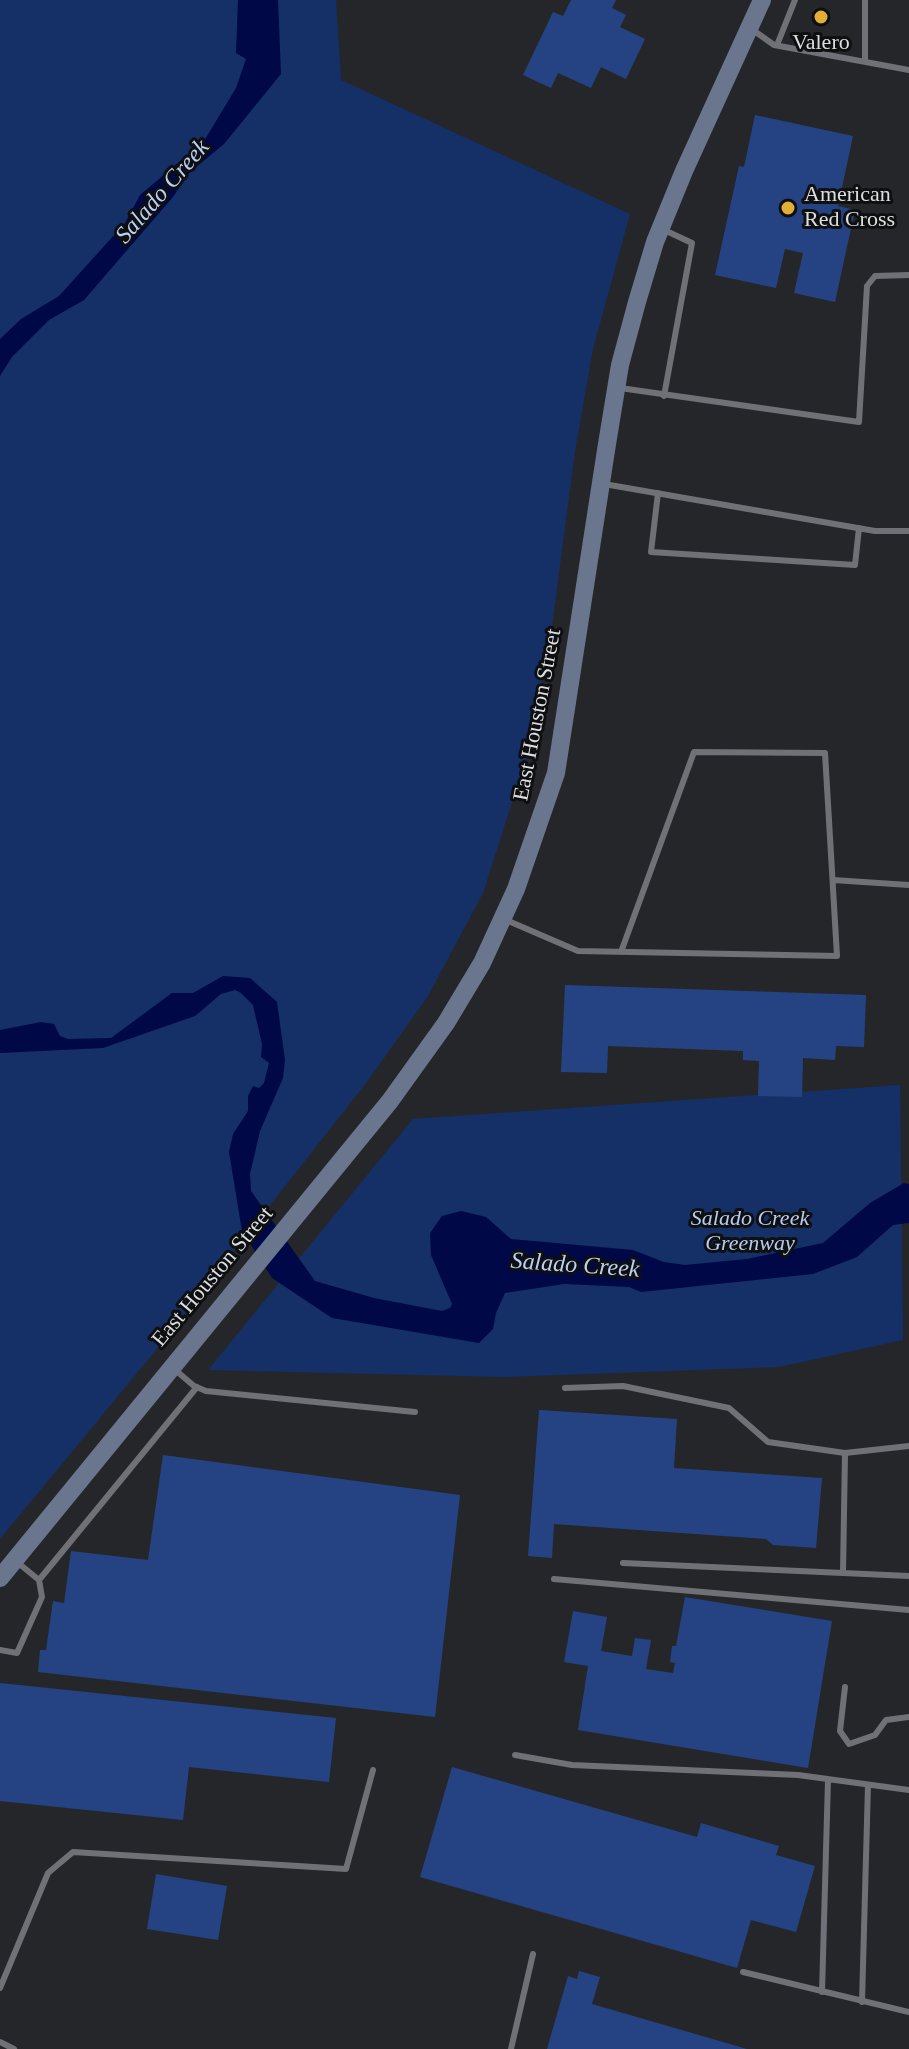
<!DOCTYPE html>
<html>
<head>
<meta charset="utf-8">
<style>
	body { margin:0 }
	canvas { display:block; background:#24262a }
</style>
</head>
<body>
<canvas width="909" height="2049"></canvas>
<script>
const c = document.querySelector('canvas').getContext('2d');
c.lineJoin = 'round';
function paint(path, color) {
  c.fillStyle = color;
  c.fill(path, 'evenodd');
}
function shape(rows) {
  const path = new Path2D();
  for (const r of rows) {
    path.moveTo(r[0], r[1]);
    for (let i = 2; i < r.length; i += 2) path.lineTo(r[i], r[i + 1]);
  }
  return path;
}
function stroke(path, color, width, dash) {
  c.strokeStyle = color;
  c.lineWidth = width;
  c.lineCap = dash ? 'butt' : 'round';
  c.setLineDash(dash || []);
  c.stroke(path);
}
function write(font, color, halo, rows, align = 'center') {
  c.font = font + ' Georgia,serif';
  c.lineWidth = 6;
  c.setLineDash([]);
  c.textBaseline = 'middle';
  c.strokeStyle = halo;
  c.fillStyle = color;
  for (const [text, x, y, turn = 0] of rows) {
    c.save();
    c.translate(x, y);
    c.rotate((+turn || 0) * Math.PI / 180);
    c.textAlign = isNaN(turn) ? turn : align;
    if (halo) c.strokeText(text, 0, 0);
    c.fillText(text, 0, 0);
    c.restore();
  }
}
const green = shape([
	[0,0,336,0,341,80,630,214,593,349,575,451,551,634,528,752,483,893,428,996,367,1082,156,1350,0,1539],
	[900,1085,903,1340,779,1367,504,1377,208,1370,413,1119]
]);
const water = shape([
	[238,0,278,0,281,74,224,144,190,172,173,197,84,300,49,320,12,357,0,376,0,339,21,319,59,296,125,223,140,195,204,141,236,88,246,59,236,53],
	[223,976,250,978,277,1002,285,1060,283,1078,260,1131,250,1174,251,1191,315,1281,374,1298,442,1311,450,1308,452,1304,431,1255,430,1233,442,1216,461,1211,486,1217,511,1239,633,1250,664,1262,685,1265,747,1259,823,1243,870,1203,904,1183,909,1184,909,1223,893,1225,857,1257,813,1274,641,1292,629,1287,564,1284,505,1293,496,1313,493,1329,479,1343,332,1318,272,1278,242,1231,229,1152,233,1134,248,1111,248,1096,253,1086,259,1088,264,1083,269,1063,261,1057,262,1044,253,1005,241,993,235,990,221,994,195,1016,103,1048,0,1053,0,1030,41,1022,54,1024,60,1036,68,1039,111,1038,172,993,193,993]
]);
const building = shape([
	[571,0,616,0,612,8,626,15,620,27,645,39,626,79,601,67,591,88,558,73,551,88,523,75,553,12,563,16],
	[755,115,853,136,838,206,855,210,835,302,794,293,803,253,785,249,776,288,715,275,739,166,744,167],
	[565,985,866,995,864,1047,836,1046,835,1060,803,1058,802,1097,758,1096,759,1061,743,1060,743,1051,608,1046,607,1073,561,1072],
	[539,1410,677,1419,674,1468,822,1478,816,1548,773,1545,766,1539,554,1524,552,1558,528,1556],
	[163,1455,460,1495,435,1717,38,1672,40,1650,46,1650,53,1601,64,1603,71,1551,148,1560],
	[685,1597,832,1621,808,1768,578,1730,588,1666,564,1662,573,1611,607,1617,601,1651,632,1656,635,1638,651,1640,646,1669,673,1673,675,1663,670,1662,672,1646,676,1646],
	[0,1683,336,1718,329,1782,189,1767,183,1820,0,1801],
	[452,1767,697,1837,701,1823,779,1846,776,1855,815,1866,796,1932,751,1920,737,1968,420,1877],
	[156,1874,227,1886,218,1940,147,1929],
	[579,1971,600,1977,592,2004,747,2049,547,2049,568,1976,577,1979]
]);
const lane = shape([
	[865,0,865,61],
	[753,30,774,45,909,70],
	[777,45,795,0],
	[662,229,692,243,664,396],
	[620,388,859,422,867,286,875,276,909,275],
	[604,484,875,531,909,531],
	[658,493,651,552,855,565,859,528],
	[833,880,909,885],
	[506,920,578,951,837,956,825,753,694,752,621,952],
	[173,1368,194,1386,206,1391,415,1412],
	[565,1388,623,1386,729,1408,768,1442,845,1453],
	[623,1563,909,1576],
	[843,1573,845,1453,909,1446],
	[554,1579,909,1610],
	[39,1580,197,1387],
	[0,1650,17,1653,42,1597,39,1580,17,1562],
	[845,1687,840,1731,849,1744,875,1735,886,1720,909,1717],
	[515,1755,572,1765,798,1775,909,1790],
	[743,1972,909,2012],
	[0,1988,48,1873,73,1852,346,1869,373,1770],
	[822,1992,828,1780],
	[862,2002,868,1785],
	[0,2042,14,2049],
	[511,2049,533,1954]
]);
const secondary = shape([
	[0,1578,390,1101,446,1023,482,963,516,889,556,773,607,444,620,365,637,302,655,242,684,171,762,0]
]);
const markers = [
	[821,17,8,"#e3ae35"],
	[788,208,8,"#e3ae35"]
];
const poiNames = [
	["Valero",821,43],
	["American",804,195,"left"],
	["Red Cross",804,220,"left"]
];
const streetNames = [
	["East Houston Street",538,715,-79],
	["East Houston Street",213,1277,-50]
];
const parkNames = [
	["Salado Creek",750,1219],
	["Greenway",750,1244]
];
const waterNames = [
	["Salado Creek",163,192,-49],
	["Salado Creek",575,1266,4]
];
paint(green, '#152f67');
paint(water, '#000847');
paint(building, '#254383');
stroke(lane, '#6f7176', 6);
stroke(secondary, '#6a768d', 18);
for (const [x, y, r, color] of markers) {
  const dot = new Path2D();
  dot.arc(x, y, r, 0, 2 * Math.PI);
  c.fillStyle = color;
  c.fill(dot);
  stroke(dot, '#0e0f11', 3);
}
write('22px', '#dddee1', '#0e0f11', poiNames);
write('22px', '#dddee1', '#0e0f11', streetNames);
write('italic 22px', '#b7cbf1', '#0e0f11', parkNames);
write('italic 24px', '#bcd0f6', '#0e0f11', waterNames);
</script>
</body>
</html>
